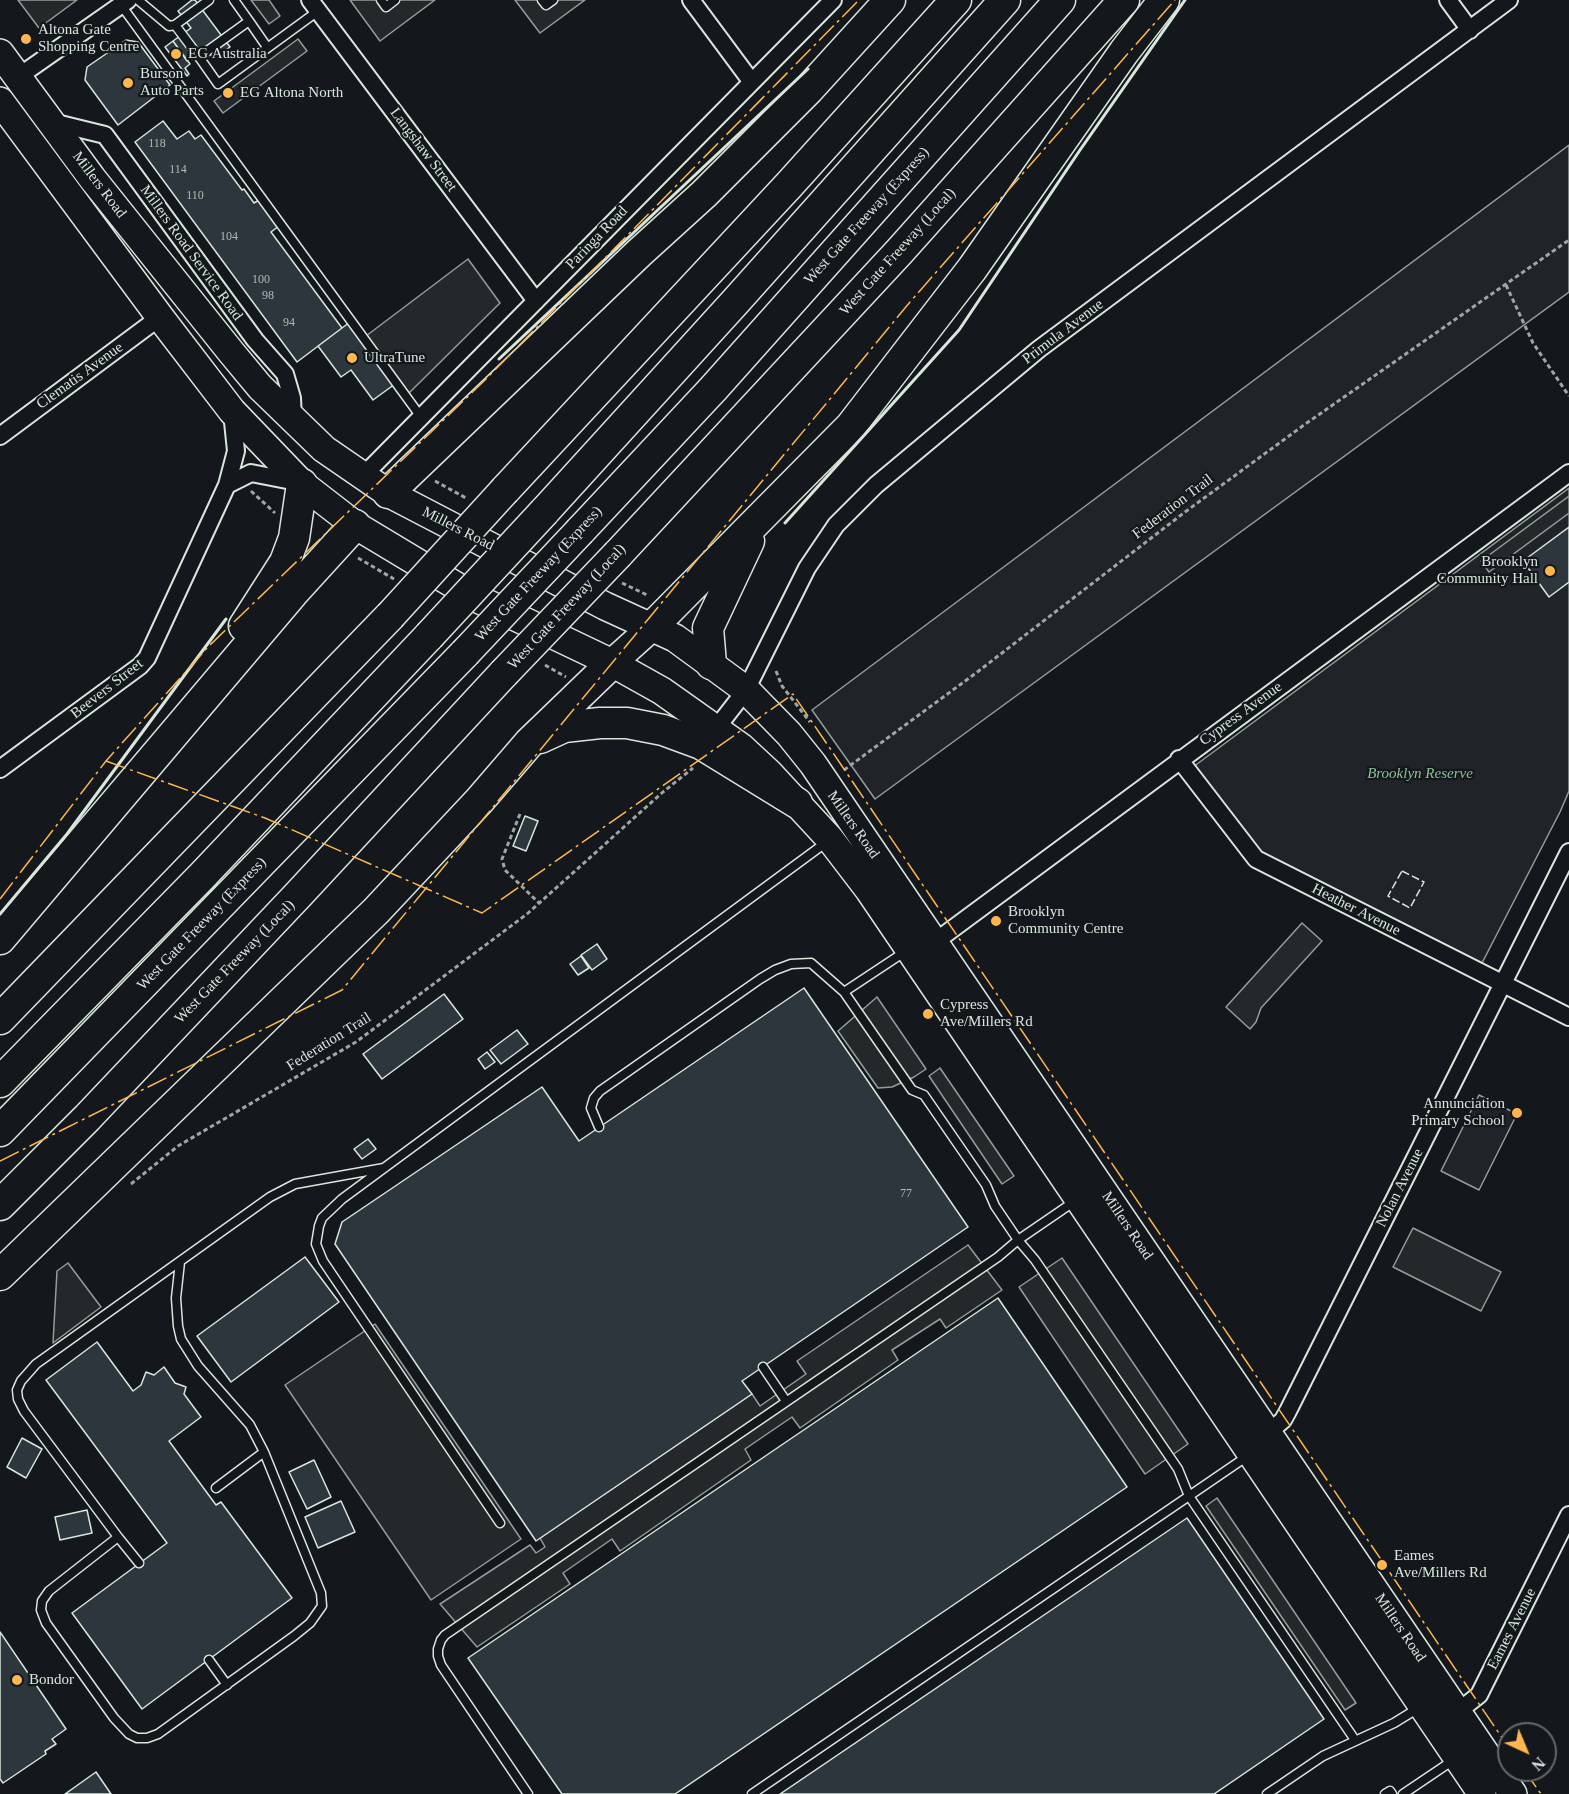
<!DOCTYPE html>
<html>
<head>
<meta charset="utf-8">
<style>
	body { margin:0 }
	#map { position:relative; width:1569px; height:1794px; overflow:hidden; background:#14181c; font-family:"Times New Roman",serif }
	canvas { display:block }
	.north { position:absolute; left:1497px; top:1722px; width:60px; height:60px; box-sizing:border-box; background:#14181c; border:2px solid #626a69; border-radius:50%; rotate:136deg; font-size:16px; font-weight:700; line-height:24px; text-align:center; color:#d8e6dc }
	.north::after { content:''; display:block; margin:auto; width:21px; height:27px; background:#ffb74d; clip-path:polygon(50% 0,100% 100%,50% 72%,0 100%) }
</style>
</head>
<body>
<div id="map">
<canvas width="1569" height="1794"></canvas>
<div class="north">N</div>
</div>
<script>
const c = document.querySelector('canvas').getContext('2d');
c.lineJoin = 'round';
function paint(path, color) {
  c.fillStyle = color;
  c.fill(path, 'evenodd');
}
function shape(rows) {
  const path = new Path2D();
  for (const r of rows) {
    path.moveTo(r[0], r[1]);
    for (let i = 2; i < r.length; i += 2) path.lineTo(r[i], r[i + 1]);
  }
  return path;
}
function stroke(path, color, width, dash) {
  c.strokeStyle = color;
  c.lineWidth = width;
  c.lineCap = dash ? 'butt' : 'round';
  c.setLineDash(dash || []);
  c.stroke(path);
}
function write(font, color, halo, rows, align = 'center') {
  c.font = font + ' "Times New Roman",serif';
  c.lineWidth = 4.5;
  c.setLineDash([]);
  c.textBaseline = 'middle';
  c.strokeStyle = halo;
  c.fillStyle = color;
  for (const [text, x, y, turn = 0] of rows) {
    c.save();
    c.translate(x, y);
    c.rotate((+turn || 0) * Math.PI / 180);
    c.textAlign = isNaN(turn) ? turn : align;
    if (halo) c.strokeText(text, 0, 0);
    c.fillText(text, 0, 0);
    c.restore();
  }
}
const green = shape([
	[1569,145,1569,292,875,799,812,710,1569,145],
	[1569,488,1569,791,1560,812,1482,963,1259,851,1189,770,1569,488],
	[1479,1095,1517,1114,1479,1190,1441,1171,1479,1095]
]);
const parking = shape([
	[18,0,77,0,39,28,18,0],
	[251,0,269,0,280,16,269,24,251,0],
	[350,0,435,0,380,41,350,0],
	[515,0,585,0,540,33,515,0],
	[298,39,307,51,223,113,214,101,298,39],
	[468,259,500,303,409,393,366,336,468,259],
	[1569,496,1569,513,1489,572,1481,561,1569,496],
	[1302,923,1322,941,1261,1008,1256,1022,1250,1029,1226,1007,1302,923],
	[877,997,926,1069,914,1077,892,1087,878,1088,838,1031,877,997],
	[940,1068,1014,1176,1002,1184,929,1076,940,1068],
	[1413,1228,1501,1272,1481,1311,1393,1267,1413,1228],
	[968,1245,1002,1290,946,1328,940,1319,892,1350,898,1360,800,1428,792,1417,745,1449,751,1460,620,1551,612,1539,563,1573,570,1584,477,1647,440,1604,530,1545,536,1553,545,1547,540,1538,752,1394,760,1406,806,1374,797,1361,968,1245],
	[1062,1258,1188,1444,1145,1474,1019,1287,1062,1258],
	[68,1263,101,1307,53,1343,57,1271,68,1263],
	[375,1324,521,1539,431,1600,285,1385,375,1324],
	[1217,1498,1356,1703,1345,1710,1206,1506,1217,1498]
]);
const building = shape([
	[192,0,195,0,230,47,214,59,205,47,187,61,173,41,191,28,178,11,192,0],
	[126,40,138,42,170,85,118,125,85,80,87,67,126,40],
	[173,41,190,64,185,68,189,74,187,76,165,47,173,41],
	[163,121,177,139,189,131,195,139,201,135,242,190,244,189,254,203,259,200,279,226,271,232,342,328,297,362,135,142,163,121],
	[350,322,395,384,373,400,351,370,341,377,318,346,350,322],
	[1569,527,1569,582,1549,597,1523,561,1569,527],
	[525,816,538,821,526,851,513,846,525,816],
	[597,944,607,959,592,970,581,955,597,944],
	[581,956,589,968,578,975,570,964,581,956],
	[804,988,968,1227,742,1381,752,1394,536,1541,335,1244,342,1222,542,1087,579,1141,804,988],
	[444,994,463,1019,382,1079,363,1054,444,994],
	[517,1030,528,1044,501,1064,490,1050,517,1030],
	[487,1052,495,1062,485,1069,478,1059,487,1052],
	[368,1139,376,1149,362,1159,354,1149,368,1139],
	[305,1257,339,1302,231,1382,197,1336,305,1257],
	[998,1298,1127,1487,675,1794,562,1794,468,1658,998,1298],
	[97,1342,133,1391,141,1385,146,1372,154,1375,164,1367,175,1383,186,1387,184,1394,201,1417,169,1441,216,1505,221,1502,292,1598,142,1709,72,1613,167,1543,46,1380,97,1342],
	[22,1438,42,1449,26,1478,7,1467,22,1438],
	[314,1460,331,1497,307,1509,289,1472,314,1460],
	[341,1501,355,1532,318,1548,305,1517,341,1501],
	[87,1510,92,1533,60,1540,55,1517,87,1510],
	[1187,1518,1324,1719,1214,1794,780,1794,1187,1518],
	[0,1632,66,1729,52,1739,56,1744,45,1751,46,1754,3,1783,0,1779,0,1632],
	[96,1772,111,1794,65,1794,96,1772]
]);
const path = shape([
	[1506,285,1533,343,1569,396],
	[435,481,466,498],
	[251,491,275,513],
	[358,558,394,579],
	[622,583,649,596],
	[545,665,566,677],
	[776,671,782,686,810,722],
	[844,770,976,673,1185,512,1304,425,1569,240],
	[520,814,502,859,505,870,539,903],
	[131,1184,178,1146,356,1042,527,914,663,792,693,768]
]);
const service = shape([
	[138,0,169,26,175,25,209,0],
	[234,0,249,21],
	[381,0,386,7,395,0],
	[542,0,546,5,553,0],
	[121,5,421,417],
	[175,25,199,57],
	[267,47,249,21,199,57,218,84,318,11],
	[844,992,906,951],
	[599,1127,591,1108,594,1098,600,1091,760,979,775,970,791,964,811,963,844,992,912,1090,924,1095,986,1185,995,1206,1018,1240,1035,1260,1178,1469,1189,1496,752,1794],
	[180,1262,176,1298,178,1326,181,1339,198,1366,250,1425,264,1452,216,1488],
	[763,1367,786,1401],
	[264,1452,321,1593,322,1606,310,1623,294,1636,158,1734,147,1738,137,1738,129,1734,114,1718,46,1623,41,1610,42,1601,49,1591,118,1537,24,1411,18,1399,17,1390,21,1381,36,1364,270,1197,295,1184,384,1168],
	[1249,1455,1189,1496,1355,1740],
	[500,1523,323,1261,316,1244,319,1226,322,1218,342,1199,384,1168,828,841],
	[118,1537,139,1563],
	[209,1660,227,1685],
	[528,1794,441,1665,438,1656,438,1649,441,1640,445,1635,998,1257,1018,1240,1075,1201],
	[1267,1794,1323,1756,1394,1723,1420,1707],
	[1385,1794,1390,1791,1392,1794],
	[1403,1794,1455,1759]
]);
const minor = shape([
	[310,0,536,301],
	[691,0,751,81],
	[1448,0,1470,30],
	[18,77,128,0],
	[52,122,105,135,255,340,285,374,292,398,293,420],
	[0,436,160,317],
	[362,477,833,0],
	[227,485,251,473,297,482],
	[711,735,746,690,807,568,836,525,876,485,1039,349,1509,0],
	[1179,759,1256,859,1569,1017],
	[0,769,140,666,147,658,227,485,236,451,232,412],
	[928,947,1569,473],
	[1261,1439,1283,1420,1288,1411,1569,852],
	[1451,1717,1479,1695,1569,1515]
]);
const primary = shape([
	[0,53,92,178,231,352,260,387,324,449,388,493,605,606,675,638,746,690,789,734,813,764,1513,1794],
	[0,101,160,317,232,411,302,484,355,525,478,599,612,663,662,691,741,747,769,773,830,839,869,890,1482,1794],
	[612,663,652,627]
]);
const motorway = shape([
	[505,490,789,185,956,0],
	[388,493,639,253,704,194,809,89,890,0],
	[544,512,736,301,1005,0],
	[580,531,713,389,1060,0],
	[618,554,899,252,1124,0],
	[244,626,285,562,294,538,302,484],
	[652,627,851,426,972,269,1124,52,1164,0],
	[711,664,708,628,749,541],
	[540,738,564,727,600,723,627,723,663,730,701,744,797,803],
	[0,939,293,593,355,525],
	[0,1019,390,616],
	[0,1082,202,876,429,636],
	[0,1131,465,653],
	[0,1205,87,1118,298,895,504,673],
	[0,1275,376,911,479,801,529,743,612,663]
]);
const motorwayBridge = shape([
	[390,616,505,490],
	[429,636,544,512],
	[465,653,580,531],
	[504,673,618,554]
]);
const fence = shape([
	[1402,871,1424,882,1410,908,1388,896,1402,871]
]);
const wall = shape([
	[499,359,808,69],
	[785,523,959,330,1080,150,1185,0],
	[0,914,67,834,226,619]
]);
const power = shape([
	[106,761,265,818,482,913,793,694,1509,1748],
	[0,899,106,761,208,647,484,381,859,0],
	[0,1161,342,990,910,302,1175,0],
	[1524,1770,1541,1794]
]);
const markers = [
	[26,39,6,"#ffb74d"],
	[176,54,6,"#ffb74d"],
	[128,83,6,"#ffb74d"],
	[228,93,6,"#ffb74d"],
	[352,358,6,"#ffb74d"],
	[1550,571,6,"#ffb74d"],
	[996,921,6,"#ffb74d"],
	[928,1014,6,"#ffb74d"],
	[1517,1113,6,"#ffb74d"],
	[1382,1565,6,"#ffb74d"],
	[17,1680,6,"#ffb74d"]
];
const numberNames = [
	["118",157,144],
	["114",178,170],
	["110",195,196],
	["104",229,237],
	["100",261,280],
	["98",268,296],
	["94",289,323],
	["77",906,1194]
];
const poiNames = [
	["Altona Gate",38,30],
	["Shopping Centre",38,47],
	["EG Australia",188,54],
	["Burson",140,74],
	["Auto Parts",140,91],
	["EG Altona North",240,93],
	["UltraTune",364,358],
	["Brooklyn",1538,562,"right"],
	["Community Hall",1538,579,"right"],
	["Brooklyn",1008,912],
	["Community Centre",1008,929],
	["Cypress",940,1005],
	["Ave/Millers Rd",940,1022],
	["Annunciation",1505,1104,"right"],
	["Primary School",1505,1121,"right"],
	["Eames",1394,1556],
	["Ave/Millers Rd",1394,1573],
	["Bondor",29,1680]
];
const streetNames = [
	["Langshaw Street",423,150,53],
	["Millers Road",99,185,53],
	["West Gate Freeway (Express)",867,216,-48],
	["Paringa Road",597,238,-46],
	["West Gate Freeway (Local)",898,252,-48],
	["Millers Road Service Road",191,253,54],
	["Primula Avenue",1063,332,-37],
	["Clematis Avenue",80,376,-36],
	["Federation Trail",1173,507,-37],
	["Millers Road",458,529,27],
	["West Gate Freeway (Express)",539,574,-47],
	["West Gate Freeway (Local)",567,607,-47],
	["Beevers Street",107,689,-38],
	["Cypress Avenue",1241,714,-36],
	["Millers Road",853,825,55],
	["Heather Avenue",1356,910,27],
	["West Gate Freeway (Express)",202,924,-46],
	["West Gate Freeway (Local)",235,962,-46],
	["Federation Trail",329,1042,-32],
	["Nolan Avenue",1400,1188,-63],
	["Millers Road",1127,1226,56],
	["Millers Road",1400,1628,56],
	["Eames Avenue",1512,1629,-63]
];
const parkNames = [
	["Brooklyn Reserve",1420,774]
];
paint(green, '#202428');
stroke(green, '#939e99', 1.5);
paint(parking, '#24282b');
stroke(parking, '#939e99', 1.5);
paint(building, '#2c363c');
stroke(building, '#d8e6dc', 1.5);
stroke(service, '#d8e6dc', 11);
stroke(minor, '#d8e6dc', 20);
stroke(primary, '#d8e6dc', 30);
stroke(motorway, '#d8e6dc', 33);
stroke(path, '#9da8a2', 3, [4.5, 3]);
stroke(service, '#14181c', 8);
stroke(minor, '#14181c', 16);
stroke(primary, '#14181c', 27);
stroke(motorway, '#14181c', 30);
stroke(motorwayBridge, '#d8e6dc', 33, []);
stroke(motorwayBridge, '#14181c', 30);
stroke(fence, '#d8e6dc', 1.5, [8, 3]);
stroke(wall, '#d8e6dc', 3);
stroke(power, '#ffb74d', 1.5, [21, 4.5, 3, 4.5]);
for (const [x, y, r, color] of markers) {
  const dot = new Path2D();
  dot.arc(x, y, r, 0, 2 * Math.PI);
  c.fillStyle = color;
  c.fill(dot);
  stroke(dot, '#14181c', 2);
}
write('12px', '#adbab4', null, numberNames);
write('15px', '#d8e6dc', '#14181c', poiNames, 'left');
write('15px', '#d8e6dc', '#14181c', streetNames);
write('italic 15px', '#8ac095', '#14181c', parkNames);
</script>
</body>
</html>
